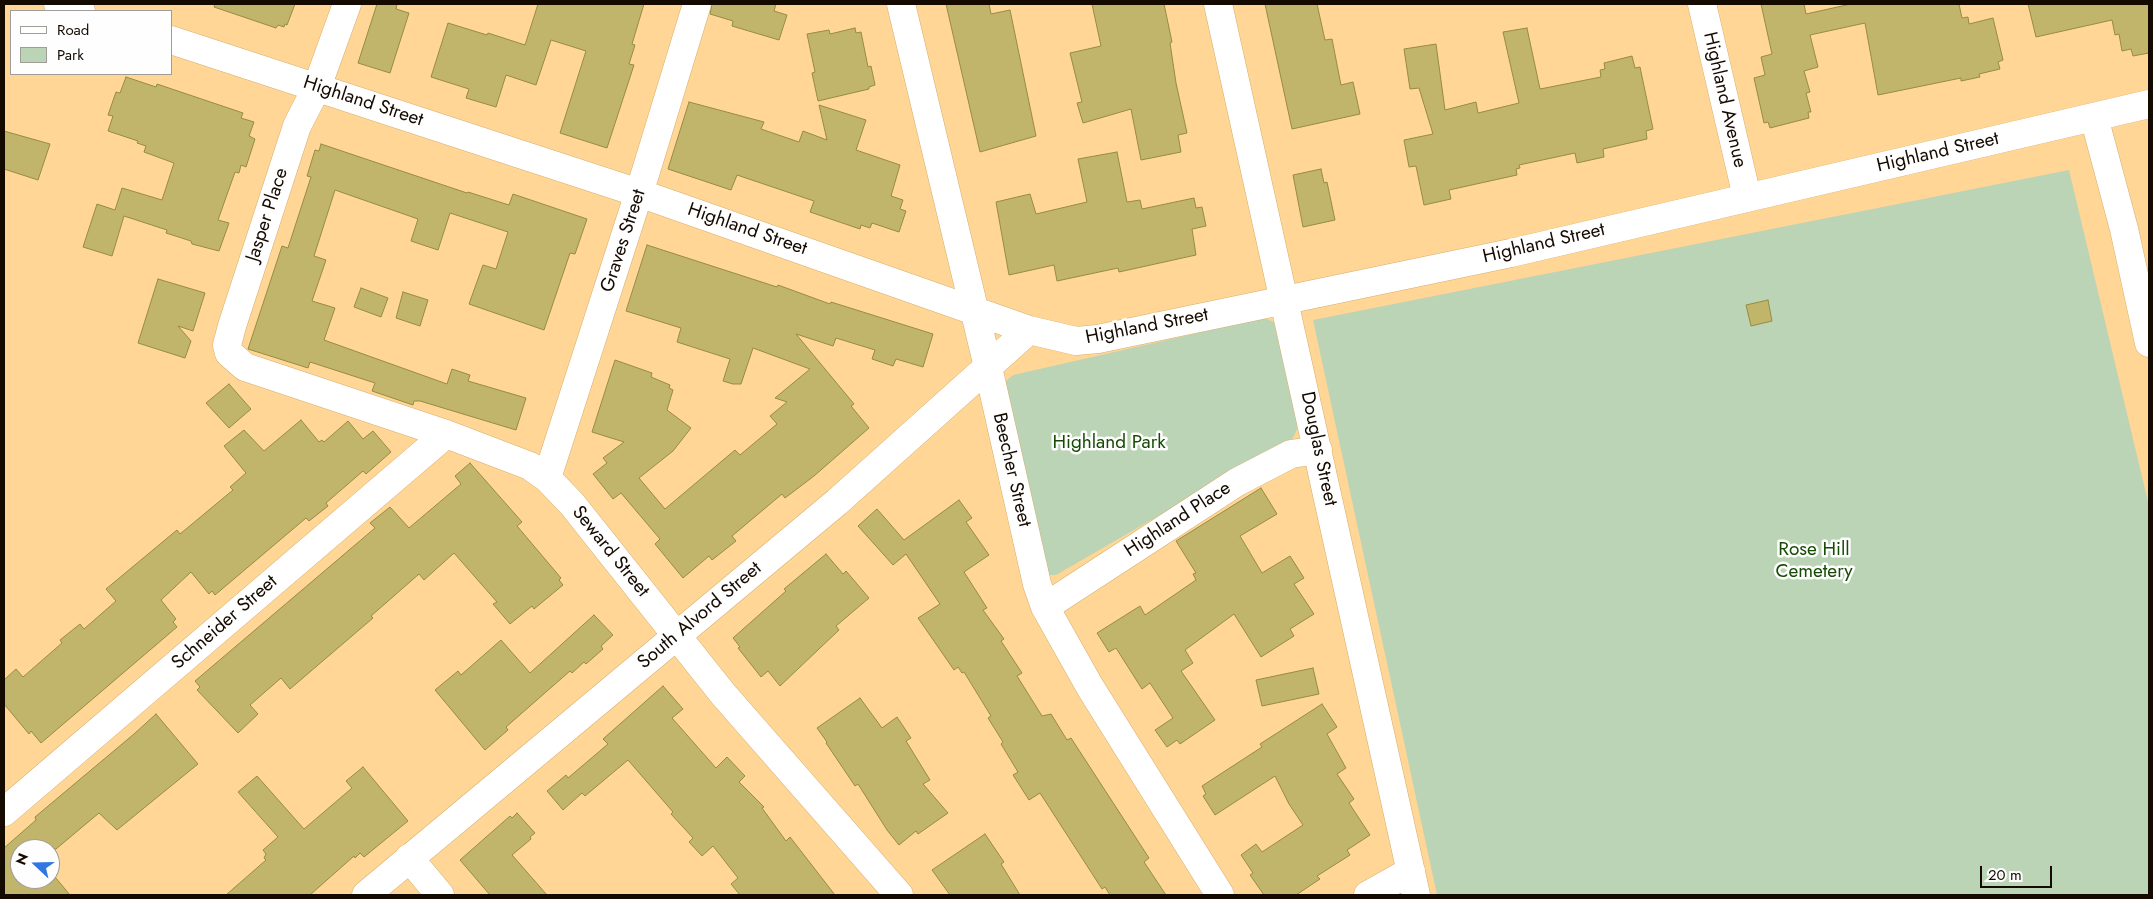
<!DOCTYPE html>
<html>
<head>
<meta charset="utf-8">
<style>
	body { margin:0 }
	#map { position:relative; width:2153px; height:899px; overflow:hidden; background:#ffd695; font-family:Jost,sans-serif }
	canvas { display:block }
	.frame { position:absolute; inset:0; border:5px solid #140a00; pointer-events:none }
	.legend { position:absolute; left:10px; top:10px; width:162px; height:65px; box-sizing:border-box; background:#fefefe; border:1px solid #a09c98; margin:0; padding:6px 9px; list-style:none; font-size:15px; color:#140a00 }
	.legend li { display:flex; align-items:center; gap:10px; height:25px }
	.legend b { width:25px; border:1px solid #a09c98 }
	.north { position:absolute; left:10px; top:839px; width:50px; height:50px; box-sizing:border-box; background:#fefefe; border:1px solid #a09c98; border-radius:50%; rotate:291deg; font-size:14px; font-weight:700; line-height:20px; text-align:center; color:#140a00 }
	.north::after { content:''; display:block; margin:auto; width:18px; height:22px; background:#3177e4; clip-path:polygon(50% 0,100% 100%,50% 72%,0 100%) }
	.scale { position:absolute; left:1980px; top:866px; width:72px; height:22px; box-sizing:border-box; border:2px solid #140a00; border-top:0; padding-left:6px; font-size:15px; line-height:18px; white-space:nowrap; color:#140a00; -webkit-text-stroke:4px #fefefe; paint-order:stroke }
</style>
</head>
<body>
<div id="map">
<canvas width="2153" height="899"></canvas>
<div class="frame"></div>
<ul class="legend">
<li><b style="height:6px;background:#fff"></b>Road</li>
<li><b style="height:14px;background:#bcd4b6"></b>Park</li>
</ul>
<div class="north">N</div>
<div class="scale">20 m</div>
</div>
<script>
const c = document.querySelector('canvas').getContext('2d');
c.lineJoin = 'round';
function paint(path, color) {
  c.fillStyle = color;
  c.fill(path, 'evenodd');
}
function shape(rows) {
  const path = new Path2D();
  for (const r of rows) {
    path.moveTo(r[0], r[1]);
    for (let i = 2; i < r.length; i += 2) path.lineTo(r[i], r[i + 1]);
  }
  return path;
}
function stroke(path, color, width, dash) {
  c.strokeStyle = color;
  c.lineWidth = width;
  c.lineCap = dash ? 'butt' : 'round';
  c.setLineDash(dash || []);
  c.stroke(path);
}
function write(font, color, halo, rows, align = 'center') {
  c.font = font + ' Jost,sans-serif';
  c.lineWidth = 5;
  c.setLineDash([]);
  c.textBaseline = 'middle';
  c.strokeStyle = halo;
  c.fillStyle = color;
  for (const [text, x, y, turn = 0] of rows) {
    c.save();
    c.translate(x, y);
    c.rotate((+turn || 0) * Math.PI / 180);
    c.textAlign = isNaN(turn) ? turn : align;
    if (halo) c.strokeText(text, 0, 0);
    c.fillText(text, 0, 0);
    c.restore();
  }
}
const green = shape([
	[2069,170,2149,506,2149,895,1437,895,1313,320],
	[1264,318,1274,322,1298,427,1293,438,1056,575,1047,575,1005,382,1013,375]
]);
const building = shape([
	[215,4,295,4,287,25,285,24,284,27,278,25,276,28,214,7,215,4],
	[377,4,397,4,396,9,409,13,390,73,358,63,377,4],
	[538,4,644,4,632,44,635,45,629,64,634,65,607,148,560,133,586,51,551,40,536,85,506,75,496,107,466,98,469,89,431,77,448,23,487,35,488,33,525,45,538,4],
	[712,4,776,4,774,11,787,15,779,40,732,26,733,21,710,14,712,4],
	[946,4,989,4,991,14,1010,10,1036,136,980,152,946,4],
	[1092,4,1164,4,1172,42,1170,43,1176,83,1187,133,1178,135,1181,152,1141,160,1131,109,1083,123,1077,103,1082,102,1070,53,1101,46,1092,4],
	[1265,4,1317,4,1325,40,1332,39,1341,85,1353,82,1360,114,1292,129,1265,4],
	[1761,4,1804,4,1806,14,1851,4,1959,4,1962,18,1968,17,1969,24,1993,18,2003,60,1998,62,2000,69,1979,74,1980,77,1961,81,1961,78,1878,95,1865,23,1810,35,1818,67,1804,71,1810,92,1806,93,1811,112,1808,112,1809,118,1770,128,1768,122,1764,123,1754,78,1765,75,1761,57,1772,54,1761,4],
	[2028,4,2149,4,2149,53,2133,56,2131,49,2122,51,2119,34,2115,35,2112,20,2036,37,2028,4],
	[855,28,856,33,861,32,868,67,871,66,875,85,869,87,869,89,818,101,812,73,815,72,807,34,829,30,830,34,855,28],
	[1527,28,1540,89,1601,77,1600,70,1605,69,1604,63,1632,56,1635,68,1640,67,1653,129,1646,131,1647,139,1603,149,1604,157,1577,163,1575,153,1519,165,1520,168,1516,169,1517,175,1449,190,1451,199,1424,205,1416,166,1409,167,1404,140,1433,134,1419,88,1410,89,1404,49,1436,44,1445,110,1476,102,1478,113,1519,103,1503,32,1527,28],
	[126,77,156,87,157,84,243,113,241,118,254,122,249,136,255,139,246,167,241,165,239,173,235,172,218,220,229,223,219,251,192,244,191,241,166,233,167,230,124,216,112,256,83,247,97,204,115,210,122,188,162,200,174,163,144,152,146,146,137,143,138,141,108,131,113,116,108,115,116,92,120,93,126,77],
	[689,102,764,122,761,129,799,142,803,131,827,140,819,105,866,120,856,150,900,165,891,196,903,200,900,209,906,211,899,232,872,223,870,228,861,225,860,229,810,212,814,201,737,175,731,190,668,169,689,102],
	[4,131,50,144,38,180,4,169,4,131],
	[321,144,467,193,468,192,509,205,513,194,587,219,575,254,570,253,544,330,469,304,483,265,496,269,508,232,450,213,438,250,411,241,418,219,335,190,314,256,326,260,312,301,335,308,324,340,447,384,452,369,470,375,468,381,526,398,516,430,420,401,414,401,413,405,372,391,375,383,310,362,308,368,248,349,282,246,288,248,311,177,307,176,315,150,319,151,321,144],
	[1117,152,1127,202,1140,200,1142,209,1194,198,1196,208,1202,207,1206,226,1192,229,1196,255,1119,272,1118,268,1057,281,1054,265,1009,275,996,202,1030,194,1036,214,1087,202,1078,159,1117,152],
	[1321,169,1324,183,1327,182,1335,220,1303,227,1293,175,1321,169],
	[647,245,777,287,778,285,830,304,831,302,933,334,923,367,896,359,893,366,872,359,875,350,836,338,833,346,796,334,854,404,851,406,869,428,814,476,785,498,782,494,732,536,736,541,712,560,709,556,683,578,655,544,660,539,621,493,613,499,593,474,607,463,603,458,624,442,592,432,615,360,652,373,651,377,670,385,669,388,673,390,667,410,691,428,673,451,639,478,665,509,735,450,740,455,777,424,770,416,787,402,775,398,810,369,753,348,741,384,733,384,723,381,730,359,677,342,681,328,626,311,647,245],
	[158,279,205,293,193,331,178,326,191,341,185,358,138,343,158,279],
	[361,288,388,298,381,317,354,307,361,288],
	[403,292,428,300,420,326,396,318,403,292],
	[1768,300,1772,321,1751,326,1746,305,1768,300],
	[229,384,251,409,229,428,206,403,229,384],
	[301,420,319,442,322,440,324,442,348,421,363,439,373,431,391,452,366,474,363,471,326,503,328,506,309,521,306,518,215,595,212,591,209,594,191,572,161,600,176,619,173,622,177,627,41,743,31,731,29,734,4,704,4,680,16,669,23,677,62,643,60,640,80,624,84,629,116,601,106,589,177,530,180,534,233,490,230,487,246,473,224,446,244,430,264,451,301,420],
	[470,463,522,522,517,526,561,578,559,580,563,585,534,609,532,606,510,624,493,604,497,602,454,553,424,580,419,574,371,616,373,618,290,689,281,678,250,705,258,714,238,733,197,690,200,687,195,681,375,528,370,523,390,507,409,528,461,484,455,476,470,463],
	[1261,488,1277,514,1240,536,1262,573,1290,556,1304,578,1294,584,1314,614,1290,629,1294,636,1261,657,1234,614,1185,650,1193,663,1181,671,1215,720,1180,744,1177,740,1167,747,1155,730,1173,718,1150,683,1142,689,1116,648,1109,652,1097,633,1140,606,1145,615,1196,580,1193,574,1196,573,1176,541,1261,488],
	[959,500,972,518,966,522,989,555,964,572,987,608,983,610,1004,639,1001,641,1022,673,1017,676,1042,716,1051,714,1067,740,1071,738,1149,858,1144,862,1166,895,1110,895,1105,887,1102,889,1040,793,1029,800,1013,775,1018,772,1001,744,1003,742,988,718,991,716,964,672,962,673,958,667,954,670,918,618,940,604,906,554,893,565,858,526,877,509,904,540,959,500],
	[826,554,843,574,846,571,869,598,836,626,839,630,780,686,768,671,761,677,738,648,740,647,733,638,786,591,784,589,826,554],
	[594,615,613,635,601,646,603,649,586,664,584,662,572,673,570,671,506,727,508,730,485,750,435,690,458,671,461,675,501,640,530,673,594,615],
	[1313,668,1319,694,1262,706,1256,680,1313,668],
	[663,686,683,709,672,718,716,768,727,757,745,776,739,782,764,807,762,808,786,841,790,837,835,895,740,895,731,884,738,878,713,846,702,856,689,842,693,838,671,814,673,812,628,760,585,796,582,793,563,810,547,791,566,775,568,778,608,744,603,739,663,686],
	[860,698,882,728,897,717,911,738,906,741,930,780,923,784,948,813,918,834,916,831,899,845,887,830,858,784,855,786,826,743,827,742,817,728,860,698],
	[1322,704,1337,727,1327,734,1346,768,1337,774,1354,799,1349,803,1370,835,1347,850,1350,855,1317,876,1320,879,1296,895,1264,895,1250,875,1253,873,1241,855,1256,844,1262,852,1303,825,1289,804,1275,776,1215,815,1203,796,1206,794,1202,786,1262,747,1260,744,1322,704],
	[156,714,198,764,117,830,99,813,56,849,20,849,20,879,50,879,50,871,70,895,4,895,4,848,36,820,35,817,134,734,156,714],
	[363,767,408,821,364,857,360,853,355,858,354,856,310,895,226,895,266,860,264,858,266,854,263,850,278,837,238,792,257,776,304,829,352,788,346,781,363,767],
	[517,813,535,833,530,837,531,839,512,855,547,895,490,895,460,860,510,816,512,818,517,813],
	[985,834,1004,862,1001,864,1020,895,950,895,932,870,985,834]
]);
const street = shape([
	[58,4,81,11],
	[347,4,317,87,297,126,232,326,227,345,229,353,245,367,446,434,530,466,547,478,572,504,723,694,899,895],
	[901,4,988,367,1037,584,1045,607,1090,687,1220,895],
	[1218,4,1416,895],
	[1702,4,1747,197],
	[171,40,639,193,1029,330,1076,341,1098,339,1511,253,2149,104],
	[2094,117,2124,229,2149,343],
	[547,478,646,171,697,4],
	[1045,607,1237,482,1291,454,1318,450],
	[4,812,446,434],
	[409,858,440,895],
	[366,895,837,502,1029,330],
	[1368,895,1411,871]
]);
const streetNames = [
	["Highland Avenue",1724,100,77],
	["Highland Street",363,102,18],
	["Highland Street",1938,153,-13],
	["Jasper Place",268,215,-72],
	["Highland Street",747,230,19],
	["Graves Street",624,241,-72],
	["Highland Street",1544,244,-13],
	["Highland Street",1147,327,-11],
	["Douglas Street",1318,449,78],
	["Beecher Street",1011,470,77],
	["Highland Place",1178,520,-33],
	["Seward Street",610,552,51],
	["South Alvord Street",700,616,-40],
	["Schneider Street",225,623,-41]
];
const parkNames = [
	["Highland Park",1109,443],
	["Rose Hill",1814,550],
	["Cemetery",1814,572]
];
paint(green, '#bcd4b6');
paint(building, '#c1b46b');
stroke(building, '#978b42', 1);
stroke(street, '#d6af6e', 29);
stroke(street, '#fff', 28);
write('19px', '#140a00', '#fefefe', streetNames);
write('19px', '#174b03', '#fefefe', parkNames);
</script>
</body>
</html>
